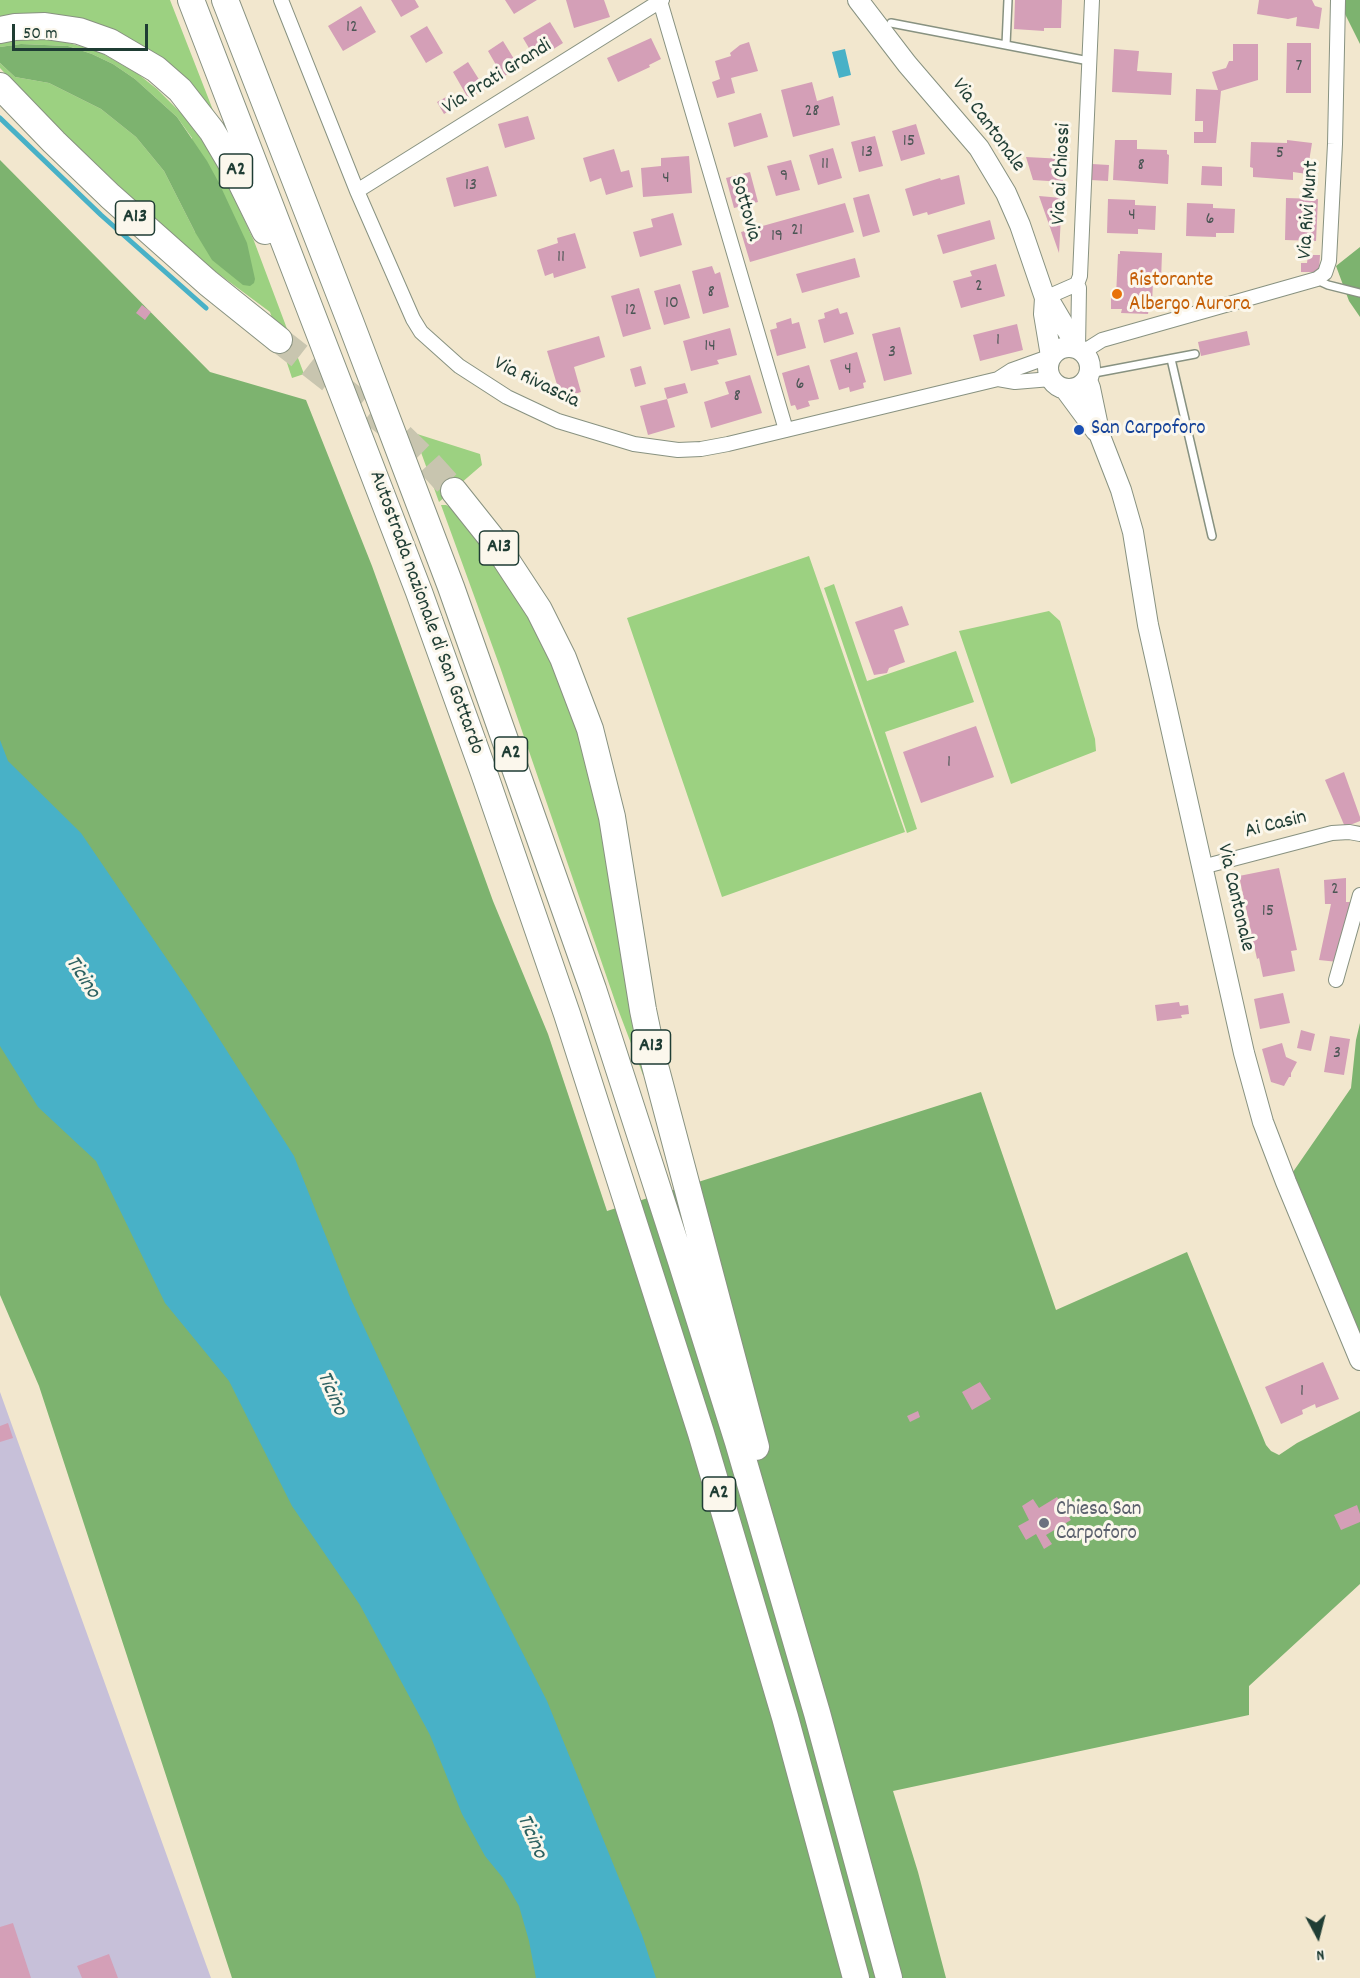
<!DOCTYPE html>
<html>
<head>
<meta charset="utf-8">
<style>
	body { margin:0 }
	#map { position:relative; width:1360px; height:1978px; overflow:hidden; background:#f2e7ce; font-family:Dekko,sans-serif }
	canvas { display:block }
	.north { position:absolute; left:1288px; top:1906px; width:60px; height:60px; -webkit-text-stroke:4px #fbf7ec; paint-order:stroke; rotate:173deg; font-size:16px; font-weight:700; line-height:24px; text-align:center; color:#1f3d34 }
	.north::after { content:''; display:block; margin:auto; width:21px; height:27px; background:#1f3d34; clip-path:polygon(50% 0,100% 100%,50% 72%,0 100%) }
	.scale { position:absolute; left:12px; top:24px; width:136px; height:27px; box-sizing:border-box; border:3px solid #1f3d34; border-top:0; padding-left:8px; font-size:18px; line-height:21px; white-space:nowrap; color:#1f3d34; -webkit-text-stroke:4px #fbf7ec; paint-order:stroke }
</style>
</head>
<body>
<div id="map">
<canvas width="1360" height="1978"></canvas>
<div class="north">N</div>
<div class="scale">50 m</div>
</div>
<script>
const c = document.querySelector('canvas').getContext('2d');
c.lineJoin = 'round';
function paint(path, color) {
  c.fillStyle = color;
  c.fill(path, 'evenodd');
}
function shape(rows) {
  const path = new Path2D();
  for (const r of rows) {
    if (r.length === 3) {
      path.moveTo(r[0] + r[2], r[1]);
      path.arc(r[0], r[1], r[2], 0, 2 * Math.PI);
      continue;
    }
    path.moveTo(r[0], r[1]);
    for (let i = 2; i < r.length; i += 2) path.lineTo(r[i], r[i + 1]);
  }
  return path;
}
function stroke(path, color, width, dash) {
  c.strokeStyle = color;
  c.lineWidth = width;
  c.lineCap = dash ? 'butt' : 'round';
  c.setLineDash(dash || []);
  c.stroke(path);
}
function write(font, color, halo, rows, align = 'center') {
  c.font = font + ' Dekko,sans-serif';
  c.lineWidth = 6;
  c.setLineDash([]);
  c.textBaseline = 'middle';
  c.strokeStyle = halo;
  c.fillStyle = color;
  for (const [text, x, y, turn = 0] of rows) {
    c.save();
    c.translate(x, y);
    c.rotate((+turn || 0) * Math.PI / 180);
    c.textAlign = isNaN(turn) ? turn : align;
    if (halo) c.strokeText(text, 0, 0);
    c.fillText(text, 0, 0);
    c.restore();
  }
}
const industrial = shape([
	[0,1392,203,1956,211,1978,0,1978]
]);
const green = shape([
	[0,0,170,0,218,123,161,64,0,22],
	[14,39,45,39,61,41,98,51,138,74,157,89,191,123,208,148,237,204,254,241,304,374,292,378,270,312,208,266,151,216,36,107,0,68,0,63,15,77,49,83,101,109,136,137,164,171,195,232,192,138,177,117,135,79,113,64,92,54,68,46,21,44,0,47,0,43],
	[414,433,480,454,482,465,439,502],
	[441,505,446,505,464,514,535,615,589,748,647,1074,643,1075,616,1004,500,667],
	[809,556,905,832,722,897,627,618],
	[834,584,867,681,956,651,974,702,885,732,917,829,907,833,824,588],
	[1049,611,1060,621,1095,739,1096,751,1011,784,959,631]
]);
const forest = shape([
	[1338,0,1360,0,1360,44],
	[21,44,68,46,92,54,113,64,135,79,177,117,207,161,219,183,247,243,255,279,254,283,250,286,243,285,212,260,195,232,164,171,136,137,101,109,49,83,15,77,0,63,0,47],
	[0,160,210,372,306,400,372,566,493,901,548,1034,607,1211,981,1092,1056,1310,1187,1252,1266,1445,1271,1451,1279,1455,1297,1443,1360,1411,1360,1584,1249,1686,1249,1715,893,1791,918,1872,946,1978,232,1978,39,1386,0,1295],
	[1360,247,1360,317,1349,301,1336,266],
	[1360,1023,1360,1360,1286,1182,1351,1088,1356,1040]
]);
const water = shape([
	[845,49,851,75,839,78,832,52],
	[0,740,8,761,81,833,190,993,294,1156,350,1297,440,1490,547,1701,642,1935,656,1978,536,1978,529,1941,519,1906,503,1878,485,1856,462,1814,430,1735,360,1605,292,1506,229,1381,165,1303,96,1161,38,1107,0,1046]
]);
const stream = shape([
	[0,118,101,215,206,308]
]);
const building = shape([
	[391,0,415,0,419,7,401,17],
	[505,0,537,0,514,14],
	[566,0,604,0,610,17,574,28],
	[1015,0,1062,0,1061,28,1044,28,1044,31,1014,29],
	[1259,0,1312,0,1315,6,1322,8,1319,29,1296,26,1297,17,1288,19,1257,14],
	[361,6,376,32,343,51,328,26],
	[550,22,563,43,536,60,523,38],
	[427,26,443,53,426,63,410,36],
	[651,38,661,59,649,65,650,67,618,82,607,58],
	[503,41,519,67,503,77,488,51],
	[749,42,758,71,731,78,735,93,717,98,712,82,720,79,715,61,731,56,730,53,740,45],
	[1287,43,1311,43,1311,93,1286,93],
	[1233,44,1258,44,1258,80,1221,91,1216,143,1194,143,1194,132,1203,132,1203,121,1195,121,1196,89,1218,90,1212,72,1226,68,1229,61,1233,61],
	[1114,49,1139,51,1137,71,1172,73,1171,95,1112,92],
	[468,62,485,89,468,98,453,72],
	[812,82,817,101,833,96,840,125,793,137,781,90],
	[448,96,455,107,444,114,437,102],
	[761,113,768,137,734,147,728,123],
	[528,116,535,139,505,148,498,124],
	[916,124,925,154,901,161,892,131],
	[875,136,883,166,859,172,851,142],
	[1115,140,1137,140,1137,149,1167,150,1167,154,1169,155,1168,184,1113,180],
	[1287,140,1312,143,1307,174,1293,172,1293,180,1253,177,1253,168,1250,167,1251,142,1287,143],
	[833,148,842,178,818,185,809,155],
	[614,149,621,172,629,170,633,187,606,195,601,178,590,182,583,158],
	[689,156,692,193,643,197,641,168,661,166,661,158],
	[1026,157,1064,159,1063,182,1033,180],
	[791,160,800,190,776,196,767,166],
	[1092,164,1109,165,1108,181,1091,180],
	[488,166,497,196,454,207,446,178],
	[1202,166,1222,167,1222,186,1201,185],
	[750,172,758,202,734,208,726,178],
	[959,175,965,204,928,215,927,212,913,216,905,189,940,178,941,180],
	[869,194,880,232,863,237,853,198],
	[1039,196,1062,198,1059,253],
	[1286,198,1318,199,1316,241,1285,240],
	[1108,199,1135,200,1135,205,1156,206,1155,230,1138,229,1138,234,1107,233],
	[845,203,854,232,750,262,741,232],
	[1187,203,1213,204,1213,208,1235,209,1234,233,1216,233,1216,237,1186,236],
	[673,213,682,245,640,257,633,232,653,227,651,219],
	[990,220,995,239,943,254,937,235],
	[575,233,586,268,554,278,553,273,545,276,537,250,558,243,557,238],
	[1120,251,1162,253,1161,281,1153,280,1152,306,1149,306,1148,314,1121,313,1122,309,1111,309,1111,296,1116,296,1118,254,1120,254],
	[1308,255,1320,255,1319,272,1301,272,1301,263,1307,263],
	[855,258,860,277,802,293,796,274],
	[996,264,1005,296,961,308,953,281,972,276,970,271],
	[712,266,715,274,720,272,729,307,703,314,692,271],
	[680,284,690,318,664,325,654,291],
	[639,288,651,329,623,337,611,296],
	[142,305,151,312,145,320,136,313],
	[838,308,840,314,847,312,854,334,824,343,818,320,825,318,824,313],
	[791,318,792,324,799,322,806,348,777,356,770,330,777,328,776,323],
	[1017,324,1023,350,980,361,973,335],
	[900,327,912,374,884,381,872,334],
	[730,328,737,355,717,360,719,364,691,371,683,341],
	[1247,331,1250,345,1201,356,1198,342],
	[599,336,605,357,574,367,581,392,561,398,547,351],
	[857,352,866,382,863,383,864,388,850,392,849,387,839,390,830,360],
	[809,365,819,399,808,401,810,406,797,410,795,405,791,406,782,373],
	[641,366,646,384,635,387,630,369],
	[750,375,762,413,711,428,704,402,729,394,725,382],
	[685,383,688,393,667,399,664,388],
	[667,399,675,427,648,435,640,406],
	[902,606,909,625,894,630,905,662,889,668,887,673,874,675,855,622],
	[976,726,994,777,921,803,903,752],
	[1344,772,1360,817,1360,821,1345,827,1325,780],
	[1279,868,1297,950,1291,951,1295,971,1263,977,1259,958,1257,959,1239,876],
	[1346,878,1346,902,1350,902,1338,962,1319,960,1331,904,1325,904,1324,880],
	[1283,993,1290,1023,1260,1029,1254,999],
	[1179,1002,1180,1006,1188,1005,1189,1014,1181,1015,1182,1018,1157,1021,1155,1005],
	[1301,1030,1315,1034,1311,1051,1297,1048],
	[1330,1036,1350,1039,1344,1075,1324,1072],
	[1282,1043,1286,1057,1297,1062,1291,1073,1291,1077,1289,1077,1284,1086,1271,1082,1262,1049],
	[1323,1362,1339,1399,1316,1408,1315,1404,1302,1410,1303,1414,1281,1424,1265,1387],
	[980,1382,991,1399,972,1410,962,1392],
	[918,1411,920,1417,910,1422,907,1416],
	[8,1423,13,1438,0,1442,0,1426],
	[1057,1497,1071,1520,1046,1535,1052,1544,1044,1549,1036,1534,1026,1540,1018,1526,1029,1520,1022,1506,1033,1499,1039,1508],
	[1357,1505,1360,1514,1360,1522,1341,1530,1334,1515],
	[13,1923,31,1978,0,1978,0,1927],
	[109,1954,118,1978,82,1978,77,1966]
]);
const motorwayTunnel = shape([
	[279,340,398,433,426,460,454,491]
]);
const service = shape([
	[891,23,1089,61],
	[1006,45,1008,0],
	[1317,280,1328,285,1360,293],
	[1171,359,1212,536],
	[1089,374,1195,354]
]);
const minor = shape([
	[281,0,357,191,413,319,421,332,459,366,507,397,558,421,634,444,678,450,701,449,728,444,998,379,1012,370,1051,356],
	[660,1,786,430],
	[357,191,662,0],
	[1045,298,1077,284],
	[1078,348,1079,288,1077,284,1080,276,1092,0],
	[1083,352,1102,340,1317,279,1325,273,1329,261,1335,144,1338,0],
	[998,379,1015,382,1051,379],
	[1202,867,1332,833,1349,832,1360,834],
	[1336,980,1360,895]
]);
const secondary = shape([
	[858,0,907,64,979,148,1006,193,1020,225,1045,298,1044,314,1051,356],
	[1045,298,1052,305,1078,349],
	[1069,368,21],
	[1087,380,1090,388,1100,436,1121,490,1133,532,1148,625,1244,1053,1263,1122,1286,1182,1360,1360],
	[1065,389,1096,431]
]);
const motorway = shape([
	[191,0,419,592,484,773,567,1014,701,1433,785,1717,856,1978],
	[225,0,350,321,451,587,593,989,681,1261,738,1442,817,1713,889,1978],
	[0,30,15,27,45,26,79,31,110,42,156,69,180,90,212,131,235,170,265,231],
	[0,86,54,142,110,196,208,283,279,340],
	[454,491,493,540,539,610,563,658,590,729,612,817,643,1010,653,1058,756,1447]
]);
const markers = [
	[1117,294,6,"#e8710a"],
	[1079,430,6,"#1a4fb4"],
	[1044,1523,6,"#6b7280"]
];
const numberNames = [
	["12",352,29],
	["7",1299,68],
	["28",812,113],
	["15",909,143],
	["13",867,154],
	["5",1280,155],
	["11",825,166],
	["8",1141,167],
	["9",784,178],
	["4",666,180],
	["13",471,187],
	["4",1132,217],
	["6",1210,221],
	["21",797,232],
	["19",777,238],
	["11",561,259],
	["2",979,288],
	["8",711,294],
	["10",672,305],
	["12",631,312],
	["1",998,342],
	["14",710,348],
	["3",892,354],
	["4",848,371],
	["6",800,386],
	["8",737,398],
	["1",949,764],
	["2",1335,891],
	["15",1268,913],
	["3",1337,1055],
	["1",1302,1393]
];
const shields = [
	[236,171,33],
	[135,218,39],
	[499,548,39],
	[511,754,33],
	[651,1047,39],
	[719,1494,33]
];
const shieldNames = [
	["A2",236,171],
	["A13",135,218],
	["A13",499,548],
	["A2",511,754],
	["A13",651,1047],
	["A2",719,1494]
];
const streetNames = [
	["Via Prati Grandi",498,78,-32],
	["Via Cantonale",987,126,54],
	["Via ai Chiossi",1063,174,-87],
	["Sottovia",744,209,74],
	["Via Rivi Munt",1310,210,-86],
	["Via Rivascia",536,384,26],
	["Autostrada nazionale di San Gottardo",425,613,70],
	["Ai Casin",1276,826,-14],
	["Via Cantonale",1234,898,77]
];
const foodNames = [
	["Ristorante",1129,282],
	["Albergo Aurora",1129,306]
];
const transitNames = [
	["San Carpoforo",1091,430]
];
const worshipNames = [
	["Chiesa San",1056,1511],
	["Carpoforo",1056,1535]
];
const waterNames = [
	["Ticino",81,978,57],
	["Ticino",330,1394,66],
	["Ticino",530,1837,66]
];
paint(industrial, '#c7c0d9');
paint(green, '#9cd181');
paint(forest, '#7db36f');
paint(water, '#48b1c7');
stroke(stream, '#48b1c7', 5);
paint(building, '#d49fb7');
stroke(motorwayTunnel, '#c8c5af', 26, [26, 13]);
stroke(service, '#889281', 10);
stroke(minor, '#889281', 16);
stroke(secondary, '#889281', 22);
stroke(motorway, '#889281', 28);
stroke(service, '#fff', 7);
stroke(minor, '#fff', 14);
stroke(secondary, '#fff', 20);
stroke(motorway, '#fff', 26);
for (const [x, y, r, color] of markers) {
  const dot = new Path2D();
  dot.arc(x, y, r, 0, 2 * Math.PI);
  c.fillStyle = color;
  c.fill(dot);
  stroke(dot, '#fbf7ec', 2);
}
write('18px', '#4c5655', null, numberNames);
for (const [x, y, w] of shields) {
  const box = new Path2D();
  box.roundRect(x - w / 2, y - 17, w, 34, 4.5);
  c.fillStyle = '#fbf7ec';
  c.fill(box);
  stroke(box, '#1f3d34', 1.5);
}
write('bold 20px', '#1f3d34', null, shieldNames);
write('21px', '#1f3d34', '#fbf7ec', streetNames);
write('21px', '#c56008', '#fbf7ec', foodNames, 'left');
write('21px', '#164399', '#fbf7ec', transitNames, 'left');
write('21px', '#5b616d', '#fbf7ec', worshipNames, 'left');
write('italic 22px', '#2b6060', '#fbf7ec', waterNames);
</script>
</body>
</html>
